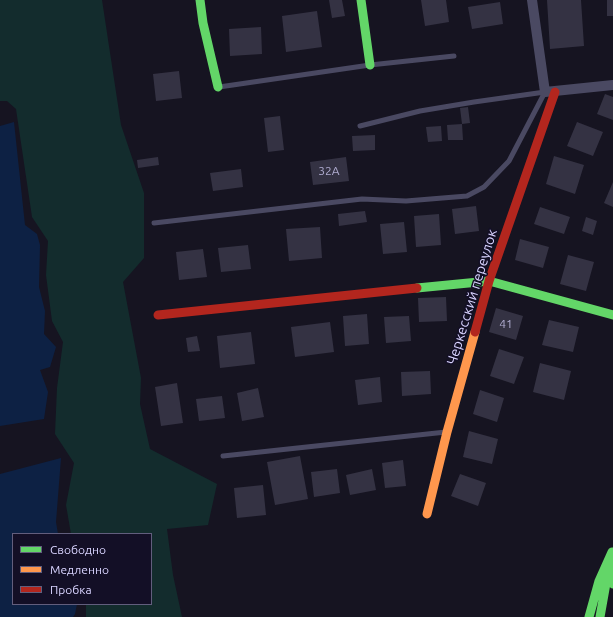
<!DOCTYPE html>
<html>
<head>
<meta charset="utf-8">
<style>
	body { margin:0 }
	#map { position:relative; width:613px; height:617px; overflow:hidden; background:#161421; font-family:Ubuntu,sans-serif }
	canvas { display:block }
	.legend { position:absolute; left:12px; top:533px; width:140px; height:72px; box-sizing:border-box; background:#130f26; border:1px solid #625e7d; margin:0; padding:5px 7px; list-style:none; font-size:12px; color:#d9d4ff }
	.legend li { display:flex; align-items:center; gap:8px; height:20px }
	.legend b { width:20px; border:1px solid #625e7d }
</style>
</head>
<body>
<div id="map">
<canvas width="613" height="617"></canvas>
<ul class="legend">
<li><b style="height:5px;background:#63d668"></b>Свободно</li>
<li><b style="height:5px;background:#ff974d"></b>Медленно</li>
<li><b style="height:5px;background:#b3261e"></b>Пробка</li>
</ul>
</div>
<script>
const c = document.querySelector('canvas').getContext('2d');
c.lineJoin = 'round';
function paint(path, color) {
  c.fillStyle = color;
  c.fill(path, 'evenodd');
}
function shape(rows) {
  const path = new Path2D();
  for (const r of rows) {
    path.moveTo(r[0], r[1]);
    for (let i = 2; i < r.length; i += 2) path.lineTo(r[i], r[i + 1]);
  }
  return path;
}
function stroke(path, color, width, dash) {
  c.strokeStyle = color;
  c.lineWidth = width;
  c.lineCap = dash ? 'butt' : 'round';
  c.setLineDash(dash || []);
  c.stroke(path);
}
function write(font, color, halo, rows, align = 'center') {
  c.font = font + ' Ubuntu,sans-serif';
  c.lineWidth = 3;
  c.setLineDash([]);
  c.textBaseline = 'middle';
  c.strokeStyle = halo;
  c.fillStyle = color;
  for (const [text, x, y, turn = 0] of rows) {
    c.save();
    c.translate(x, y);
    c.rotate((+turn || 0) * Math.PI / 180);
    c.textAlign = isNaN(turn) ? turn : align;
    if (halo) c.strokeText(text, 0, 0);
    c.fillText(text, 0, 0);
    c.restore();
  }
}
const green = shape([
	[0,0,102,0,121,125,144,193,144,258,123,282,141,378,140,404,150,449,217,484,208,525,167,529,173,575,182,617,86,617,86,604,151,604,151,534,71,534,66,505,74,463,55,434,57,388,63,342,52,321,46,275,48,241,32,217,16,109,7,101,0,101]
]);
const water = shape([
	[14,122,25,225,37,234,40,245,39,287,45,311,44,334,56,347,50,367,40,370,48,392,44,419,0,426,0,126],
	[61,458,56,522,58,534,13,534,13,604,77,604,75,614,73,617,0,617,0,474]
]);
const building = shape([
	[329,0,342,0,345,16,332,18],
	[421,0,446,0,449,22,425,26],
	[547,0,581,0,584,46,550,49],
	[607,0,613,0,613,16,607,16],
	[500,2,503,24,472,29,468,7],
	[317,11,322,47,286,52,282,16],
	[261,27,262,54,230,56,229,29],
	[179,71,182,98,156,101,153,74],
	[605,94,613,97,613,120,597,114],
	[468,107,470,123,462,124,460,108],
	[280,116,284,150,268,152,264,118],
	[577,122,603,132,593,156,567,146],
	[462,124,463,140,448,140,447,125],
	[441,126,442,141,428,142,426,127],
	[375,135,375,150,353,151,352,136],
	[554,156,584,165,575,194,546,184],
	[158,157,159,165,138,168,137,160],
	[346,157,349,181,313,185,310,162],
	[241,169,243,187,213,191,210,173],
	[613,182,613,207,604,203],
	[476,206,479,231,455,234,452,209],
	[540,207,570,217,564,234,534,224],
	[365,211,367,222,339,226,338,214],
	[439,214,441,245,416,247,414,216],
	[586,217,597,221,593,235,582,231],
	[404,222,407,252,383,254,380,224],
	[320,227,322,258,289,261,286,229],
	[520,239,549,247,543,268,515,260],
	[248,245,251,269,221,272,218,248],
	[203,249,207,277,179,280,176,252],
	[568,255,594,262,586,291,560,284],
	[446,297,447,321,419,322,418,298],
	[496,308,523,316,516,340,489,332],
	[367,314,369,344,345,346,343,316],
	[409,316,411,341,386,343,384,317],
	[549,320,579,327,573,352,542,345],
	[330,322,334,352,295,357,291,327],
	[251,332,255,364,220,368,217,336],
	[197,336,200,351,188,352,186,338],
	[499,349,524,357,514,384,490,376],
	[540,363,571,371,564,400,533,392],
	[430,371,431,394,402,396,401,372],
	[380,377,382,402,358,405,355,380],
	[177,383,183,423,161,426,155,387],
	[258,388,264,417,242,421,237,393],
	[480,390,504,398,497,422,473,414],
	[222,396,225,418,199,421,196,399],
	[469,431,498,439,492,464,463,457],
	[300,456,308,499,275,505,267,462],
	[403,460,406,486,385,488,382,463],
	[337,469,340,493,314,497,311,472],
	[372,469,376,490,350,495,346,475],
	[460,474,486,483,478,506,451,496],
	[263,485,266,515,237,518,234,488]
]);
const lane = shape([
	[219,87,370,65,454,56],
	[360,126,420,111,474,102,545,92],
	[154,223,362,199,406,201,467,196,484,187,509,161,545,92],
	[223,456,446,432]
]);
const street = shape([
	[532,0,545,92,613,85]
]);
const fast = shape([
	[200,0,203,23,218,87],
	[361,0,370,65],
	[417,288,489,281,613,315],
	[612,556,613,584],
	[589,617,599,581,612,552],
	[600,617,608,572]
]);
const slow = shape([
	[427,514,447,432,475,332]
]);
const jam = shape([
	[158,315,417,288],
	[475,332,489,281,555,92]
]);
const numberNames = [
	["32А",329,171],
	["41",506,324]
];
const streetNames = [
	["Черкесский переулок",472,297,-73]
];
paint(green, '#132c2d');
paint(water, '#0d2144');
paint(building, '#343243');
stroke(lane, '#4a4962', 5);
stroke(street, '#4a4962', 10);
stroke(fast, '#63d668', 9);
stroke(slow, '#ff974d', 9);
stroke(jam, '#b3261e', 9);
write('12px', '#b0acd0', null, numberNames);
write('14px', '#d9d4ff', '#130f26', streetNames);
</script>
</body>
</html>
